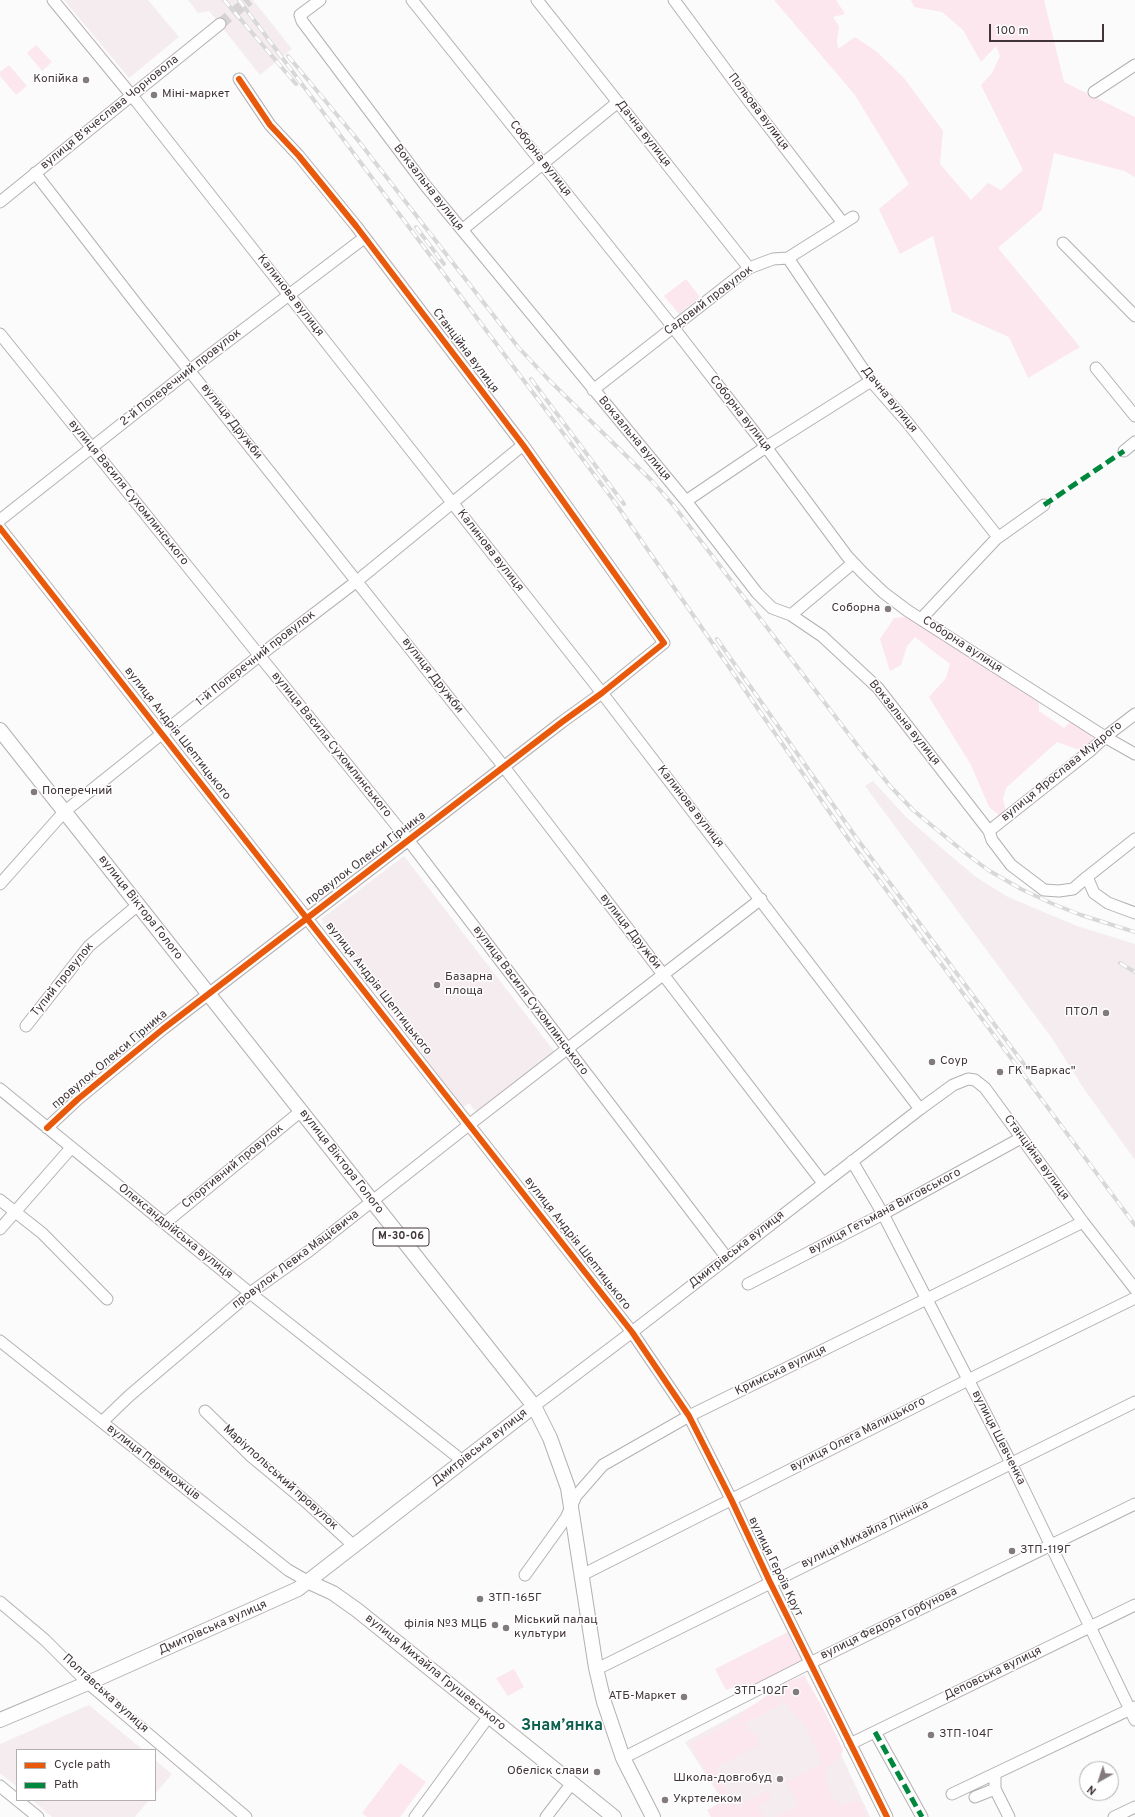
<!DOCTYPE html>
<html>
<head>
<meta charset="utf-8">
<style>
	body { margin:0 }
	#map { position:relative; width:1135px; height:1817px; overflow:hidden; background:#fbfbfb; font-family:Overpass,sans-serif }
	canvas { display:block }
	.legend { position:absolute; left:16px; top:1749px; width:140px; height:52px; box-sizing:border-box; background:#fff; border:1px solid #b3aeb0; margin:0; padding:5px 7px; list-style:none; font-size:12px; color:#413539 }
	.legend li { display:flex; align-items:center; gap:8px; height:20px }
	.legend b { width:20px; border:1px solid #b3aeb0 }
	.north { position:absolute; left:1079px; top:1761px; width:40px; height:40px; box-sizing:border-box; background:#fff; border:1px solid #b3aeb0; border-radius:50%; rotate:219deg; font-size:11px; font-weight:700; line-height:16px; text-align:center; color:#413539 }
	.north::after { content:''; display:block; margin:auto; width:14px; height:18px; background:#827a7d; clip-path:polygon(50% 0,100% 100%,50% 72%,0 100%) }
	.scale { position:absolute; left:989px; top:24px; width:115px; height:18px; box-sizing:border-box; border:2px solid #413539; border-top:0; padding-left:5px; font-size:12px; line-height:14px; white-space:nowrap; color:#413539; -webkit-text-stroke:3px #fff; paint-order:stroke }
</style>
</head>
<body>
<div id="map">
<canvas width="1135" height="1817"></canvas>
<ul class="legend">
<li><b style="height:5px;background:#e8590c"></b>Cycle path</li>
<li><b style="height:5px;background:#00873e"></b>Path</li>
</ul>
<div class="north">N</div>
<div class="scale">100 m</div>
</div>
<script>
const c = document.querySelector('canvas').getContext('2d');
c.lineJoin = 'round';
function paint(path, color) {
  c.fillStyle = color;
  c.fill(path, 'evenodd');
}
function shape(rows) {
  const path = new Path2D();
  for (const r of rows) {
    path.moveTo(r[0], r[1]);
    for (let i = 2; i < r.length; i += 2) path.lineTo(r[i], r[i + 1]);
  }
  return path;
}
function stroke(path, color, width, dash) {
  c.strokeStyle = color;
  c.lineWidth = width;
  c.lineCap = dash ? 'butt' : 'round';
  c.setLineDash(dash || []);
  c.stroke(path);
}
function write(font, color, halo, rows, align = 'center') {
  c.font = font + ' Overpass,sans-serif';
  c.lineWidth = 3;
  c.setLineDash([]);
  c.textBaseline = 'middle';
  c.strokeStyle = halo;
  c.fillStyle = color;
  for (const [text, x, y, turn = 0] of rows) {
    c.save();
    c.translate(x, y);
    c.rotate((+turn || 0) * Math.PI / 180);
    c.textAlign = isNaN(turn) ? turn : align;
    if (halo) c.strokeText(text, 0, 0);
    c.fillText(text, 0, 0);
    c.restore();
  }
}
const built = shape([
	[64,0,148,0,179,37,129,78],
	[188,0,253,0,292,49,260,75,209,11,198,13],
	[873,781,906,817,945,851,976,877,1008,897,1077,926,1135,944,1135,1160,1084,1089,1051,1037,865,786],
	[404,856,554,1051,476,1112,469,1103,463,1108,321,919],
	[805,1677,870,1817,733,1817,685,1742],
	[89,1705,143,1750,17,1750,17,1787,0,1773,0,1744],
	[155,1760,172,1774,155,1794],
	[32,1800,149,1800,135,1817,52,1817]
]);
const green = shape([
	[774,0,836,0,845,14,833,17,839,26,837,40,838,49,855,37,877,52,904,78,943,131,940,164,971,200,988,183,1001,190,1023,170,981,85,992,73,1000,56,996,46,981,62,963,30,942,12,914,7,911,0,1044,0,1064,82,1135,117,1135,177,1124,171,1054,153,1042,210,998,248,1080,347,1028,378,1009,337,952,312,933,236,900,254,879,209,909,184,855,95],
	[36,45,52,62,42,71,27,53],
	[9,65,27,86,16,95,0,76,0,72],
	[686,279,700,297,679,314,664,296],
	[906,617,924,627,1039,703,1039,711,1064,728,1070,722,1090,734,1093,740,1082,751,1057,742,1006,788,1003,799,1006,811,999,815,989,807,971,765,929,697,946,678,950,664,915,637,907,646,901,665,890,671,880,639,894,618],
	[790,1631,806,1663,749,1691,740,1685,726,1690,715,1669],
	[514,1669,524,1687,508,1696,496,1678],
	[804,1675,825,1712,843,1750,840,1757,827,1768,826,1783,832,1798,841,1806,858,1800,866,1817,776,1817,799,1806,786,1782,823,1763,803,1723,773,1689],
	[773,1691,782,1704,744,1724,757,1737,760,1745,715,1768,731,1800,729,1800,736,1806,768,1791,771,1798,758,1806,764,1817,711,1817,707,1810,725,1800,723,1800,690,1744,723,1727],
	[400,1763,426,1782,400,1817,367,1817,362,1813]
]);
const minorTunnel = shape([
	[220,24,249,0]
]);
const minor = shape([
	[53,0,137,102,602,693,920,1109],
	[320,0,300,15,302,21,425,185,686,501,757,593,772,608,791,615,822,636,878,688,989,831,992,840,1011,865,1044,890,1059,891,1073,889,1087,877,1094,893,1108,903,1135,913],
	[412,0,673,327,766,447,847,556,863,573,884,593,908,611,1105,737,1135,754],
	[537,0,749,268],
	[674,0,748,100,843,223],
	[1094,92,1135,65],
	[35,173,138,306,504,767,823,1183],
	[0,202,220,24],
	[462,230,618,102],
	[1063,243,1135,316],
	[788,258,871,381,907,422,998,537],
	[0,334,409,841,727,1258],
	[1096,368,1135,416],
	[593,390,749,268,773,259,788,258,853,217],
	[1124,451,1135,442],
	[686,501,760,451,871,381],
	[0,520,190,370,364,238],
	[0,528,632,1332,689,1416,731,1499,770,1582,887,1817],
	[791,615,853,563],
	[921,619,996,539,1044,505],
	[989,831,1090,751,1105,737,1135,714],
	[1087,877,1135,839],
	[0,884,64,812,259,656,357,581,523,445],
	[26,1026,89,946,138,905],
	[0,1089,250,1293,464,1462],
	[47,1128,78,1099,163,1029,562,722,602,693,664,643,523,445,356,226,299,156,270,125,239,79],
	[852,1161,883,1214,1011,1463,1135,1720],
	[0,1200,42,1233,107,1299],
	[165,1223,301,1111],
	[0,1229,71,1148],
	[748,1284,883,1214,1021,1138],
	[0,1341,288,1570,309,1582],
	[534,1406,632,1332,920,1109,953,1085,968,1079,975,1080,985,1088,1083,1222,1135,1289],
	[205,1411,252,1457,305,1501,354,1546],
	[102,1422,129,1396,250,1293,309,1251,470,1124,761,899],
	[525,1575,566,1518,576,1496,603,1465,689,1416,1083,1222],
	[582,1575,968,1380,1135,1298],
	[0,1602,45,1640,88,1683,246,1817],
	[596,1668,601,1667,1135,1402],
	[875,1732,922,1817],
	[850,1744,1135,1605],
	[623,1758,810,1663,1135,1504],
	[995,1774,995,1789,1009,1817],
	[0,1786,17,1800],
	[952,1794,1135,1707],
	[975,1797,995,1789],
	[17,1800,38,1817],
	[415,1817,489,1716],
	[546,1817,572,1783],
	[1114,1817,1135,1807]
]);
const major = shape([
	[0,730,534,1406,550,1438,568,1488,596,1668,604,1702,623,1758,653,1817],
	[309,1582,333,1593,357,1610,614,1817],
	[0,1720,88,1683,298,1589,534,1406]
]);
const rail = shape([
	[224,0,296,84],
	[239,0,614,501,844,833,1135,1225],
	[288,56,357,139,518,347,549,380,652,481,674,506,864,754,891,787,913,810,964,852,988,870,1021,889,1053,904,1081,915,1135,932],
	[416,227,444,264],
	[531,379,624,504],
	[717,639,855,836,1026,1067],
	[1120,963,1135,972]
]);
const quiet = shape([
	[1044,505,1124,451],
	[875,1732,922,1817]
]);
const cycleway = shape([
	[0,528,632,1332,689,1416,731,1499,770,1582,887,1817],
	[47,1128,78,1099,163,1029,562,722,602,693,664,643,523,445,356,226,299,156,270,125,239,79]
]);
const markers = [
	[86,80,4,"#827a7d"],
	[154,95,4,"#827a7d"],
	[888,609,4,"#827a7d"],
	[34,792,4,"#827a7d"],
	[437,985,4,"#827a7d"],
	[1106,1013,4,"#827a7d"],
	[932,1062,4,"#827a7d"],
	[1000,1072,4,"#827a7d"],
	[1012,1551,4,"#827a7d"],
	[480,1599,4,"#827a7d"],
	[495,1625,4,"#827a7d"],
	[506,1628,4,"#827a7d"],
	[796,1692,4,"#827a7d"],
	[684,1697,4,"#827a7d"],
	[931,1735,4,"#827a7d"],
	[597,1772,4,"#827a7d"],
	[780,1779,4,"#827a7d"],
	[665,1800,4,"#827a7d"]
];
const shields = [
	[401,1237,56]
];
const shieldNames = [
	["М-30-06",401,1237]
];
const poiNames = [
	["Копійка",78,80,"right"],
	["Міні-маркет",162,95],
	["Соборна",880,609,"right"],
	["Поперечний",42,792],
	["Базарна",445,978],
	["площа",445,992],
	["ПТОЛ",1098,1013,"right"],
	["Соур",940,1062],
	["ГК \"Баркас\"",1008,1072],
	["ЗТП-119Г",1020,1551],
	["ЗТП-165Г",488,1599],
	["Міський палац",514,1621],
	["культури",514,1635],
	["філія №3 МЦБ",487,1625,"right"],
	["ЗТП-102Г",788,1692,"right"],
	["АТБ-Маркет",676,1697,"right"],
	["ЗТП-104Г",939,1735],
	["Обеліск слави",589,1772,"right"],
	["Школа-довгобуд",772,1779,"right"],
	["Укртелеком",673,1800]
];
const streetNames = [
	["Польова вулиця",758,112,53],
	["вулиця Вʼячеслава Чорновола",110,113,-39],
	["Дачна вулиця",643,134,52],
	["Соборна вулиця",540,159,52],
	["Вокзальна вулиця",428,188,52],
	["Калинова вулиця",290,296,52],
	["Садовий провулок",709,301,-37],
	["Станційна вулиця",465,351,53],
	["2-й Поперечний провулок",181,378,-38],
	["Дачна вулиця",889,400,51],
	["Соборна вулиця",740,414,52],
	["вулиця Дружби",231,422,52],
	["Вокзальна вулиця",634,439,50],
	["вулиця Василя Сухомлинського",128,493,51],
	["Калинова вулиця",490,551,52],
	["Соборна вулиця",962,645,33],
	["1-й Поперечний провулок",256,659,-38],
	["вулиця Дружби",432,676,52],
	["Вокзальна вулиця",904,723,51],
	["вулиця Андрія Шептицького",177,734,52],
	["вулиця Василя Сухомлинського",331,745,51],
	["вулиця Ярослава Мудрого",1062,772,-39],
	["Калинова вулиця",690,807,52],
	["провулок Олекси Гірника",366,859,-37],
	["вулиця Віктора Голого",140,908,52],
	["вулиця Дружби",630,932,52],
	["Тупий провулок",63,980,-51],
	["вулиця Андрія Шептицького",378,989,52],
	["вулиця Василя Сухомлинського",530,1001,53],
	["провулок Олекси Гірника",110,1060,-40],
	["Станційна вулиця",1036,1158,54],
	["вулиця Віктора Голого",341,1162,52],
	["Спортивний провулок",233,1167,-39],
	["вулиця Гетьмана Виговського",885,1212,-28],
	["Олександрійська вулиця",175,1232,39],
	["вулиця Андрія Шептицького",577,1244,52],
	["Дмитрівська вулиця",737,1250,-38],
	["провулок Левка Мацієвича",296,1260,-37],
	["Кримська вулиця",781,1371,-26],
	["вулиця Олега Малицького",858,1435,-27],
	["вулиця Шевченка",998,1438,63],
	["Дмитрівська вулиця",480,1448,-38],
	["вулиця Переможців",153,1463,38],
	["Маріупольський провулок",280,1478,42],
	["вулиця Михайла Лінніка",865,1535,-26],
	["вулиця Героїв Крут",775,1567,64],
	["вулиця Федора Горбунова",889,1624,-26],
	["Дмитрівська вулиця",213,1628,-24],
	["вулиця Михайла Грушевського",435,1673,39],
	["Деповська вулиця",993,1674,-26],
	["Полтавська вулиця",105,1694,42]
];
const districtNames = [
	["Знам’янка",562,1727]
];
paint(built, '#f5ecef');
paint(green, '#fce7ee');
stroke(minorTunnel, '#d6d3d4', 11, [11, 5.5]);
stroke(minor, '#b5b0b1', 13);
stroke(major, '#b5b0b1', 16);
stroke(minor, '#fefefe', 11);
stroke(major, '#fefefe', 14);
stroke(rail, '#d8d8d8', 4);
stroke(rail, '#fff', 2.5, [8]);
stroke(quiet, '#00873e', 5, [10, 5]);
stroke(cycleway, '#e8590c', 6);
for (const [x, y, r, color] of markers) {
  const dot = new Path2D();
  dot.arc(x, y, r, 0, 2 * Math.PI);
  c.fillStyle = color;
  c.fill(dot);
  stroke(dot, '#fff', 1.5);
}
for (const [x, y, w] of shields) {
  const box = new Path2D();
  box.roundRect(x - w / 2, y - 9, w, 18, 3);
  c.fillStyle = '#fff';
  c.fill(box);
  stroke(box, '#413539', 1);
}
write('bold 11px', '#413539', null, shieldNames);
write('12px', '#413539', '#fff', poiNames, 'left');
write('12px', '#413539', '#fff', streetNames);
write('bold 16px', '#0e614f', '#fff', districtNames);
</script>
</body>
</html>
